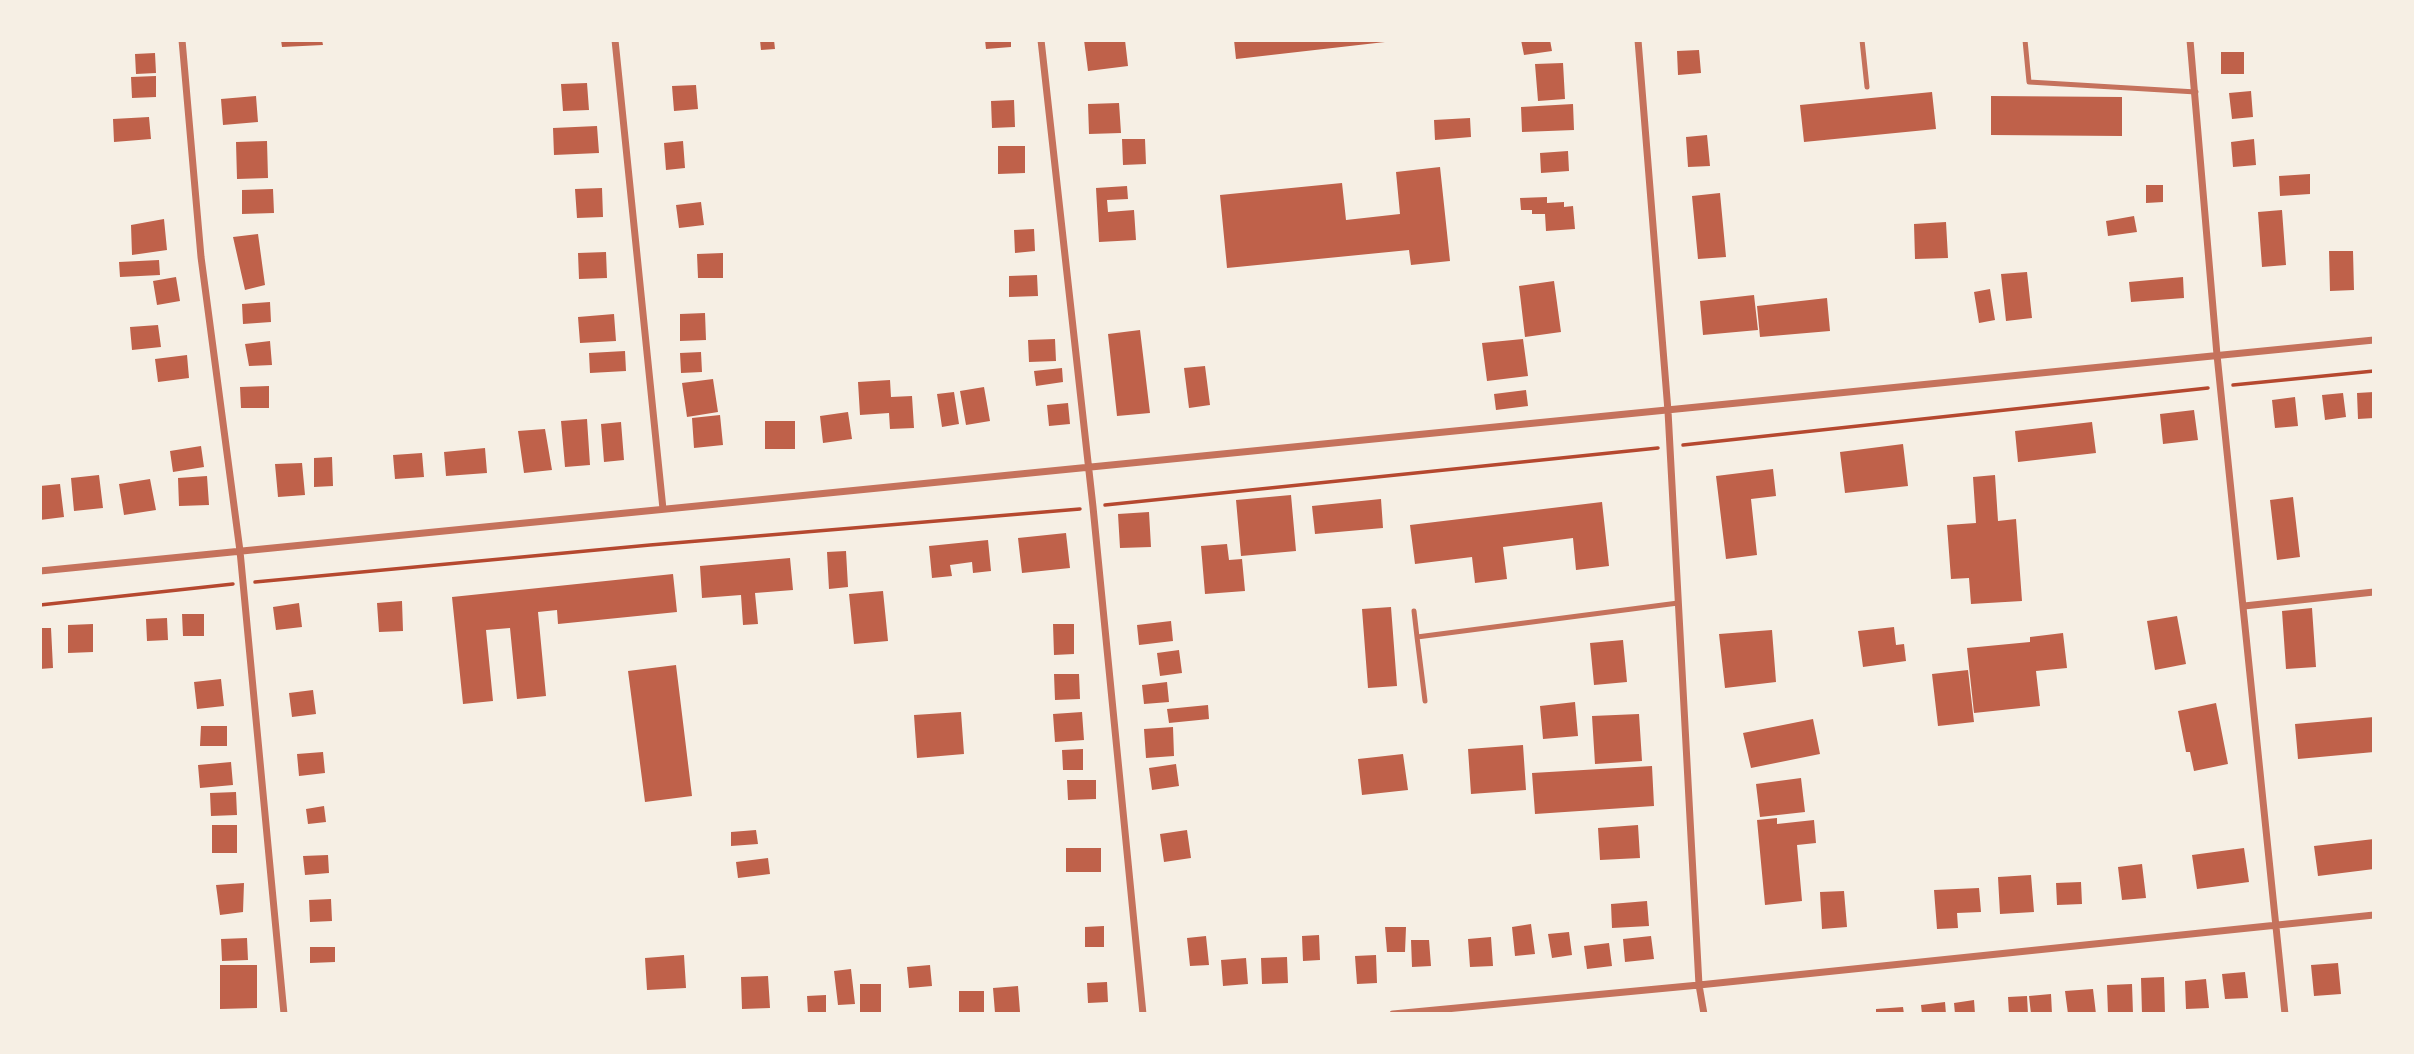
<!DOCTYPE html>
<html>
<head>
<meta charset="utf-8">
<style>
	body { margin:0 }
	#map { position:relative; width:2414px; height:1054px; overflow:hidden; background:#f6efe4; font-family:Commissioner,sans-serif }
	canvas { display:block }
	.frame { position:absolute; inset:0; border:42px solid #f6efe4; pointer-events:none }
</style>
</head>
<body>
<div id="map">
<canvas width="2414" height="1054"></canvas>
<div class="frame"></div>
</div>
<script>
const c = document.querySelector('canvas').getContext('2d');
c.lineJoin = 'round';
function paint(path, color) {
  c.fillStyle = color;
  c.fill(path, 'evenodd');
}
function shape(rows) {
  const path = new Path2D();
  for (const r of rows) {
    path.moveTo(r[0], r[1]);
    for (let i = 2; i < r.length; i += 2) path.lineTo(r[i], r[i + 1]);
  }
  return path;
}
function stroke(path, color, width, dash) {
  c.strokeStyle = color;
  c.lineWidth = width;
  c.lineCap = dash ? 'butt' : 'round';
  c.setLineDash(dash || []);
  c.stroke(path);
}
const building = shape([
	[281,40,322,40,323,45,282,47],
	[760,40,774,40,775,49,761,50],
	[985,40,1011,40,1011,47,986,49],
	[1084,40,1125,40,1128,66,1088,71],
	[1234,40,1385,40,1385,42,1236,59],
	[1521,40,1550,40,1552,51,1524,55],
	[1699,50,1701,73,1678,75,1677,51],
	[2221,52,2244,52,2244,74,2221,74],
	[155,53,156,73,136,74,135,54],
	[1563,63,1565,99,1538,101,1535,64],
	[156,76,156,97,132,98,131,77],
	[587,83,589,110,563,111,561,84],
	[696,85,698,109,674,111,672,86],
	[2251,91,2253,117,2232,119,2229,93],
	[1932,92,1936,129,1804,142,1800,105],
	[256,96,258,122,223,125,221,99],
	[1991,96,2122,97,2122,136,1991,135],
	[1014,100,1015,127,992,128,991,101],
	[1119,103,1121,133,1089,134,1088,104],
	[1573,104,1574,130,1522,132,1521,107],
	[149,117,151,139,114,142,113,119],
	[1470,118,1471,137,1435,140,1434,120],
	[597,126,599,153,554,155,553,128],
	[1707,135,1710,166,1688,167,1686,137],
	[1122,139,1145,139,1146,164,1123,165],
	[2254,139,2256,165,2233,167,2231,142],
	[267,141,268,178,237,179,236,142],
	[683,141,685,168,666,170,664,143],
	[998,146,1025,146,1025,173,998,174],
	[1568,151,1569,171,1541,173,1540,153],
	[1440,167,1450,261,1411,265,1409,250,1227,268,1220,195,1342,183,1346,220,1400,214,1396,172],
	[2310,174,2310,194,2280,196,2279,176],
	[2146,185,2163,185,2163,202,2146,203],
	[1127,186,1128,199,1107,200,1108,212,1134,210,1136,240,1099,242,1096,188],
	[602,188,603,217,577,218,575,189],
	[273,189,274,213,242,214,242,190],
	[1720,193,1726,257,1698,259,1692,196],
	[1547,197,1547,203,1564,202,1564,207,1573,206,1575,229,1546,231,1545,214,1532,214,1532,210,1521,210,1520,198],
	[701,202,704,225,679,228,676,205],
	[2282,210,2286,265,2262,267,2258,212],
	[2134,216,2137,232,2108,236,2106,221],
	[164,219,167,250,132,255,131,225],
	[1946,222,1948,258,1915,259,1914,224],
	[1034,229,1035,251,1015,253,1014,230],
	[258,234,265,285,245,290,233,237],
	[2329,251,2353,251,2354,290,2330,291],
	[606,252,607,278,579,279,578,253],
	[723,253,723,278,698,278,697,254],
	[159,260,160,275,120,277,119,262],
	[2027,272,2032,318,2006,321,2001,274],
	[1037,275,1038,296,1009,297,1009,276],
	[176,277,180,301,157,305,153,281],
	[2183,277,2184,298,2131,302,2129,282],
	[1554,281,1561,332,1525,337,1519,286],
	[1990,289,1995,320,1979,323,1974,292],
	[1754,295,1758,330,1703,335,1700,301],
	[1827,298,1830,331,1760,337,1757,306],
	[270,302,271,322,243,324,242,304],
	[705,313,706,340,680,341,680,314],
	[614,314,616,341,580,343,578,317],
	[158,325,161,347,132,350,130,327],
	[1140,330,1150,413,1117,416,1108,334],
	[1055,339,1056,361,1029,362,1028,340],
	[1523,339,1528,376,1487,381,1482,343],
	[270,341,272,365,249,366,245,344],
	[625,351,626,371,590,373,589,353],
	[701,352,702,372,681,373,680,353],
	[187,355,189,378,158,382,155,359],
	[1205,366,1210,405,1189,408,1184,368],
	[1062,368,1063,382,1036,386,1034,371],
	[713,379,718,412,687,417,682,383],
	[890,380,891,397,912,396,914,428,890,429,889,413,860,415,858,382],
	[269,386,269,408,241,408,240,387],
	[984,387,990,421,966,425,960,391],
	[1526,390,1528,406,1496,410,1494,394],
	[954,392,959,424,942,427,937,394],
	[2374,392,2374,418,2358,419,2357,393],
	[2343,393,2346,417,2325,420,2322,395],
	[2295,397,2298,426,2275,428,2272,400],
	[1068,403,1070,424,1049,426,1047,405],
	[2194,410,2198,440,2163,444,2160,414],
	[848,412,852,439,823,443,820,416],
	[720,415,723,445,694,448,692,418],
	[587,419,590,465,565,467,561,421],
	[765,421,795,421,795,449,765,449],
	[621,422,624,460,604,462,601,424],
	[2092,422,2096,453,2018,462,2015,431],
	[545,429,552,470,524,473,518,431],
	[1903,444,1908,486,1845,493,1840,452],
	[201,446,204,467,173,472,170,451],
	[485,448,487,473,446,476,444,452],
	[422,453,424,477,395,479,393,455],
	[332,457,333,486,314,487,314,458],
	[302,463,305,495,278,497,275,464],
	[1773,469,1776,496,1751,499,1757,555,1726,559,1716,476],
	[99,475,103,508,74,511,71,478],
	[1995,475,1998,521,2016,519,2022,601,1971,604,1969,578,1951,579,1947,525,1976,523,1973,477],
	[207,476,209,505,179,506,178,478],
	[150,479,156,510,124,515,119,484],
	[60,484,64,517,40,520,40,486],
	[1291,495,1296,551,1241,556,1236,500],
	[2293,497,2300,557,2277,560,2270,500],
	[1381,499,1383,528,1315,534,1312,506],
	[1602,502,1609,566,1576,570,1573,538,1503,547,1507,579,1475,583,1472,557,1415,564,1410,525],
	[1149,512,1151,547,1120,548,1118,514],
	[1066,533,1070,568,1022,573,1018,538],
	[988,540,991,571,973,573,972,562,950,565,952,576,932,578,929,546],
	[1227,544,1229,560,1242,559,1245,591,1205,594,1201,546],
	[846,551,848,587,829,589,827,552],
	[790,558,793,590,755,593,758,624,743,625,741,595,702,598,700,566],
	[673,574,677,612,558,624,557,610,538,612,546,696,517,699,510,628,486,630,493,701,463,704,452,597],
	[883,591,888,641,854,644,849,594],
	[402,601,403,631,379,632,377,603],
	[299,603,302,627,276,630,273,607],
	[1391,607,1397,686,1368,688,1362,609],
	[2312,608,2316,667,2286,669,2282,611],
	[182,614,204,614,204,636,183,636],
	[2177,616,2186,664,2155,670,2147,621],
	[167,618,168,640,147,641,146,619],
	[1171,621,1173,641,1139,645,1137,625],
	[93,624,93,652,68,653,68,625],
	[1053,624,1074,624,1074,654,1054,655],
	[1894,627,1896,645,1904,644,1906,661,1863,667,1858,631],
	[40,628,51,628,53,668,40,669],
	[1772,630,1776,682,1725,688,1719,634],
	[2063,633,2067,668,2036,671,2040,706,1974,713,1967,648,2030,642,2030,637],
	[1623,640,1627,682,1594,685,1590,643],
	[1179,650,1182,673,1160,676,1157,653],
	[676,665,692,796,645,802,628,671],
	[1968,670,1974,722,1938,726,1932,674],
	[1054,674,1079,674,1080,699,1055,700],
	[221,679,224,706,197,709,194,682],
	[1167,682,1169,702,1144,704,1142,685],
	[313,690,316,714,292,717,289,693],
	[1575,702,1578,736,1543,739,1540,706],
	[2216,703,2228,764,2194,771,2190,752,2186,752,2178,711],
	[1208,705,1209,719,1169,723,1167,709],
	[961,712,964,754,917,758,914,715],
	[1082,712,1084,740,1055,742,1053,714],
	[1639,714,1642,761,1595,764,1592,716],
	[2374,717,2374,752,2298,759,2295,724],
	[1813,719,1820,754,1751,768,1743,733],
	[201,726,227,726,227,746,200,746],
	[1173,727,1174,756,1146,758,1144,729],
	[1523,745,1526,790,1471,794,1468,749],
	[1083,749,1083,770,1063,770,1062,750],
	[323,752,325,773,299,776,297,754],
	[1403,754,1408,790,1362,795,1358,759],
	[231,762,233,785,200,788,198,765],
	[1176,764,1179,786,1152,790,1149,768],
	[1652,766,1654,806,1535,814,1532,773],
	[1801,778,1805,812,1760,817,1756,784],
	[1067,780,1096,780,1096,799,1068,800],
	[236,792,237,815,211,816,210,793],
	[324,806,326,822,308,824,306,809],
	[1777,818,1777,824,1814,820,1816,843,1797,845,1802,901,1765,905,1757,820],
	[212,825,237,825,237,853,212,853],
	[1638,825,1640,858,1600,860,1598,828],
	[756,830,758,844,731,846,731,832],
	[1187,830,1191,858,1164,862,1160,834],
	[2374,839,2374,869,2318,876,2314,846],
	[1066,848,1101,848,1101,872,1066,872],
	[2244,848,2249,882,2197,889,2192,855],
	[328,855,329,873,305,875,303,856],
	[768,858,770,874,738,878,736,862],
	[2142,864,2146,898,2122,900,2118,867],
	[2031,875,2034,912,2000,914,1998,877],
	[2081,882,2082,904,2057,905,2056,883],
	[244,883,243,912,220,915,216,885],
	[1979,888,1981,912,1957,913,1958,928,1937,929,1934,890],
	[1844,891,1847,927,1822,929,1820,892],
	[331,899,332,921,310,922,309,900],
	[1647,901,1649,926,1612,928,1611,904],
	[1531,924,1535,954,1515,956,1512,927],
	[1104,926,1104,947,1085,947,1085,927],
	[1385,927,1406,927,1405,952,1387,952],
	[1569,932,1572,955,1552,958,1548,934],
	[1319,935,1320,960,1303,961,1302,936],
	[1206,936,1209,965,1190,966,1187,938],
	[1651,936,1654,959,1625,962,1623,939],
	[1491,937,1493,966,1470,967,1468,939],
	[247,938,248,960,222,961,221,939],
	[1411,940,1429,940,1431,966,1412,967],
	[1609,943,1612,966,1587,969,1584,946],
	[310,947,335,947,335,962,310,963],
	[684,955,686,988,647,990,645,958],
	[1376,955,1377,983,1357,984,1355,956],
	[1287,957,1288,983,1262,984,1261,958],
	[1246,958,1248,984,1223,986,1221,960],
	[2338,963,2341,994,2314,996,2311,965],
	[220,965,257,965,257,1008,220,1009],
	[930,965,932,986,909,988,907,967],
	[851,969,855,1004,838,1005,834,971],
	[2245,972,2248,998,2225,999,2222,974],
	[768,976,770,1008,742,1009,741,977],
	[2164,977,2165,1014,2142,1014,2141,978],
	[2206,979,2209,1008,2186,1009,2185,981],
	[1107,982,1108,1002,1088,1003,1087,983],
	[860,984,881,984,881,1014,860,1014],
	[2132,984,2133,1014,2108,1014,2107,985],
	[1018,986,1020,1012,995,1013,993,988],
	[2093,989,2096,1014,2068,1014,2065,991],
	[959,991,984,991,984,1013,959,1013],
	[2051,994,2052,1014,2031,1014,2029,996],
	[826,995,826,1014,808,1014,807,996],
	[2027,996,2028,1014,2009,1014,2008,997],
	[1974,1000,1975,1014,1955,1014,1954,1003],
	[1945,1002,1946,1014,1922,1014,1921,1005],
	[1903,1007,1904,1014,1876,1014,1876,1009]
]);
const path = shape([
	[2233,385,2374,371],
	[1683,445,2208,388],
	[1105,505,1658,448],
	[255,582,650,545,1080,509],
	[40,605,233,584]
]);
const service = shape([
	[1862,40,1867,87],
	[2025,40,2029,82,2196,92],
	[1414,611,1417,637],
	[1425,701,1417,637,1678,603]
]);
const minor = shape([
	[182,40,201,257,240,551,284,1014],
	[615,40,663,509],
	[1041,40,1093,507,1143,1014],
	[1638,40,1668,411,1699,985,1704,1014],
	[2190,40,2217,355,2285,1014],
	[40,571,2374,340],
	[2244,606,2374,592],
	[1393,1014,1699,985,2374,915]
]);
paint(building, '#bf614a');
stroke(path, '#b5482f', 3.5);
stroke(service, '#c5725c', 5);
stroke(minor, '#c5725c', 7);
</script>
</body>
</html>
